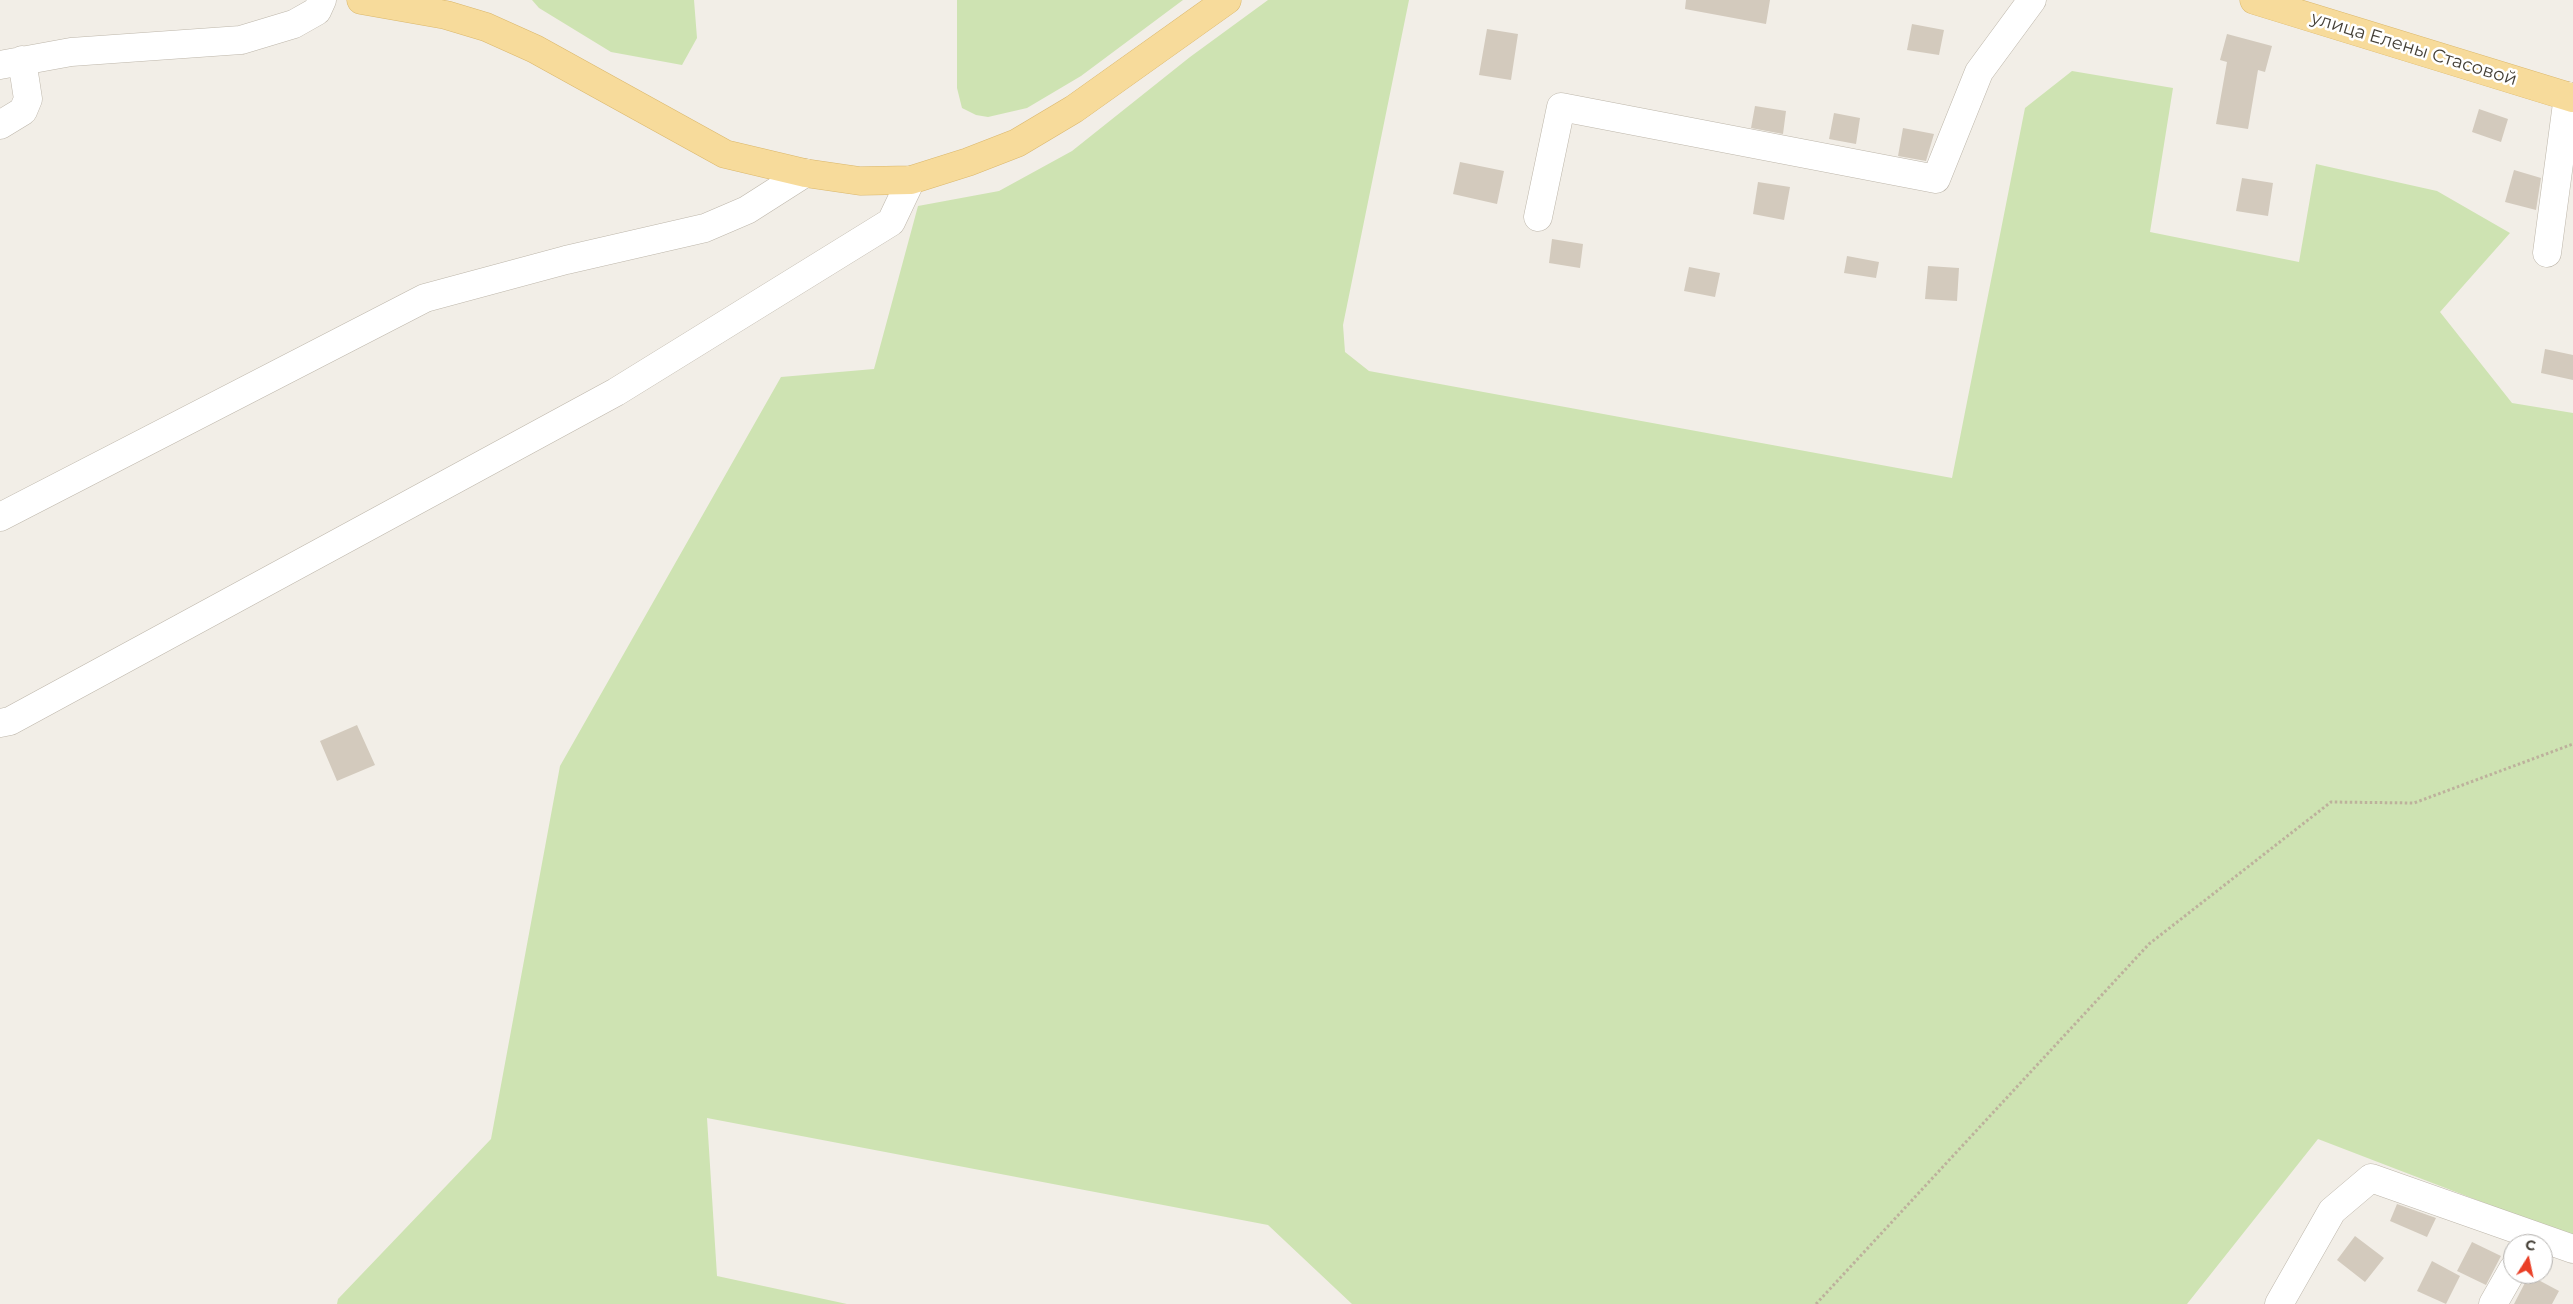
<!DOCTYPE html>
<html>
<head>
<meta charset="utf-8">
<style>
	body { margin:0 }
	#map { position:relative; width:2573px; height:1304px; overflow:hidden; background:#f2eee7; font-family:Montserrat,sans-serif }
	canvas { display:block }
	.north { position:absolute; left:2503px; top:1234px; width:50px; height:50px; box-sizing:border-box; background:#fff; border:1px solid #b4b2af; border-radius:50%; rotate:10deg; font-size:14px; font-weight:700; line-height:20px; text-align:center; color:#443f36 }
	.north::after { content:''; display:block; margin:auto; width:18px; height:22px; background:#ea3f26; clip-path:polygon(50% 0,100% 100%,50% 72%,0 100%) }
</style>
</head>
<body>
<div id="map">
<canvas width="2573" height="1304"></canvas>
<div class="north">С</div>
</div>
<script>
const c = document.querySelector('canvas').getContext('2d');
c.lineJoin = 'round';
function paint(path, color) {
  c.fillStyle = color;
  c.fill(path, 'evenodd');
}
function shape(rows) {
  const path = new Path2D();
  for (const r of rows) {
    path.moveTo(r[0], r[1]);
    for (let i = 2; i < r.length; i += 2) path.lineTo(r[i], r[i + 1]);
  }
  return path;
}
function stroke(path, color, width, dash) {
  c.strokeStyle = color;
  c.lineWidth = width;
  c.lineCap = dash ? 'butt' : 'round';
  c.setLineDash(dash || []);
  c.stroke(path);
}
function write(font, color, halo, rows, align = 'center') {
  c.font = font + ' Montserrat,sans-serif';
  c.lineWidth = 5;
  c.setLineDash([]);
  c.textBaseline = 'middle';
  c.strokeStyle = halo;
  c.fillStyle = color;
  for (const [text, x, y, turn = 0] of rows) {
    c.save();
    c.translate(x, y);
    c.rotate((+turn || 0) * Math.PI / 180);
    c.textAlign = isNaN(turn) ? turn : align;
    if (halo) c.strokeText(text, 0, 0);
    c.fillText(text, 0, 0);
    c.restore();
  }
}
const green = shape([
	[532,0,694,0,697,38,682,65,611,52,539,8],
	[957,0,1183,0,1081,76,1027,108,988,117,976,115,962,108,957,88],
	[1268,0,1409,0,1343,325,1345,352,1369,371,1952,478,2025,108,2072,71,2173,88,2150,232,2299,262,2316,164,2437,191,2510,233,2440,312,2512,403,2573,413,2573,1237,2318,1139,2187,1304,1352,1304,1268,1225,707,1118,717,1276,847,1304,337,1304,338,1299,491,1139,560,766,781,377,874,369,918,206,999,191,1072,151,1190,57]
]);
const building = shape([
	[1686,0,1770,0,1766,24,1685,9],
	[1912,24,1944,30,1939,55,1907,50],
	[1487,29,1518,34,1511,80,1479,75],
	[2227,34,2272,46,2265,72,2258,70,2248,129,2216,124,2227,62,2220,60],
	[1755,106,1786,111,1783,134,1751,128],
	[2479,109,2508,119,2501,142,2472,132],
	[1834,113,1860,118,1856,144,1829,139],
	[1903,128,1934,134,1926,161,1898,156],
	[1460,162,1504,171,1497,204,1453,194],
	[2514,170,2541,178,2536,210,2505,202],
	[2242,178,2273,183,2268,216,2236,211],
	[1758,182,1790,187,1784,220,1753,214],
	[1552,239,1583,244,1580,268,1549,263],
	[1847,256,1879,262,1876,278,1844,273],
	[1928,266,1959,268,1957,301,1925,299],
	[1689,267,1720,273,1715,297,1684,291],
	[2545,349,2573,355,2573,380,2541,373],
	[357,725,375,765,337,781,320,741],
	[2397,1204,2436,1218,2427,1237,2390,1221],
	[2355,1236,2384,1258,2365,1282,2337,1260],
	[2472,1242,2501,1256,2486,1285,2457,1271],
	[2432,1261,2460,1276,2446,1304,2417,1291],
	[2529,1275,2559,1291,2552,1304,2514,1304]
]);
const path = shape([
	[1816,1304,2149,944,2331,802,2414,803,2573,744]
]);
const minor = shape([
	[0,65,71,52,241,40,294,24,317,11,322,0],
	[0,125,23,111,28,99,22,60],
	[1538,217,1561,107,1936,179,1979,72,2032,0],
	[2547,253,2568,96],
	[0,517,425,298,566,260,705,228,747,210,805,173],
	[0,723,10,721,616,392,891,222,911,180],
	[2279,1304,2332,1211,2371,1178,2573,1249],
	[2493,1304,2513,1269]
]);
const major = shape([
	[361,0,446,15,486,27,535,49,725,154,805,173,860,181,911,180,968,162,1017,143,1074,109,1227,0],
	[2254,0,2573,98]
]);
const streetNames = [
	["улица Елены Стасовой",2414,49,17]
];
paint(green, '#cee3b2');
paint(building, '#d3cabd');
stroke(minor, '#bdb6aa', 29);
stroke(major, '#dab76c', 29);
stroke(path, '#bdb19c', 3, [2.5, 2.5]);
stroke(minor, '#fff', 28);
stroke(major, '#f7db9b', 28);
write('18px', '#443f36', '#fff', streetNames);
</script>
</body>
</html>
